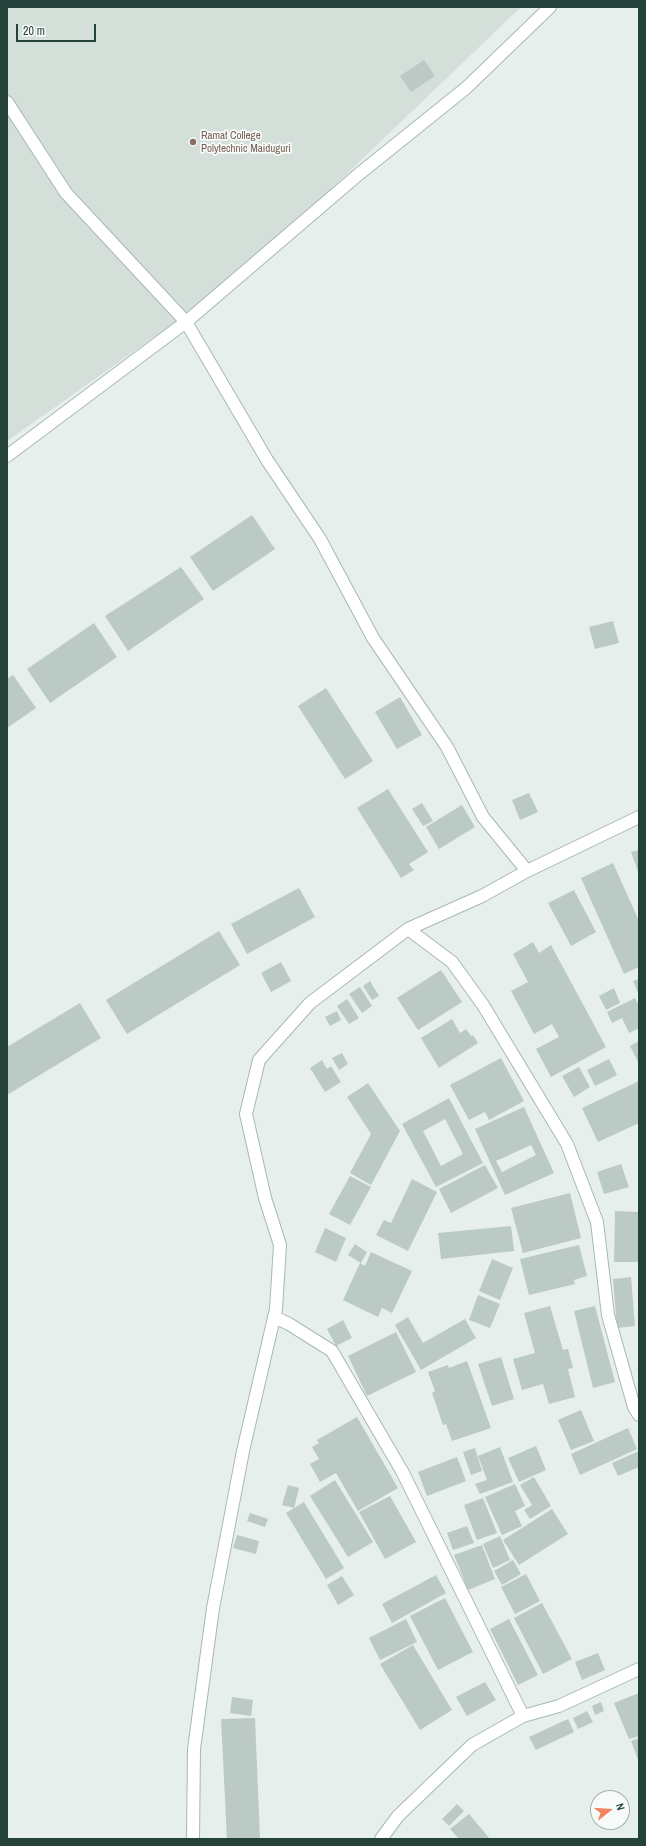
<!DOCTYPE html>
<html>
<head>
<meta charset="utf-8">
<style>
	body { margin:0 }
	#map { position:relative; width:646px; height:1846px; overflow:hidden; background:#e6efeb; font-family:"Archivo Narrow",sans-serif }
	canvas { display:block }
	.frame { position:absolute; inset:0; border:8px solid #24423a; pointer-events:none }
	.north { position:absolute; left:590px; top:1790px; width:40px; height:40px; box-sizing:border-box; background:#f7fbf9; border:1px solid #a3b1ad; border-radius:50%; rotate:73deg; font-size:11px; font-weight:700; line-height:16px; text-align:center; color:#24423a }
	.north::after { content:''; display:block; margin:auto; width:14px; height:18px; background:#f4845f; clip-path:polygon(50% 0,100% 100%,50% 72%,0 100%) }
	.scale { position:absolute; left:16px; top:24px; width:80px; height:18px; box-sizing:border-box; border:2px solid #24423a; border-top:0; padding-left:5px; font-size:12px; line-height:14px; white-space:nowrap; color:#24423a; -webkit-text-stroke:3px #f7fbf9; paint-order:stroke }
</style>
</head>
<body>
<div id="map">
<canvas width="646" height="1846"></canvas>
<div class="frame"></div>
<div class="north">N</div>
<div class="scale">20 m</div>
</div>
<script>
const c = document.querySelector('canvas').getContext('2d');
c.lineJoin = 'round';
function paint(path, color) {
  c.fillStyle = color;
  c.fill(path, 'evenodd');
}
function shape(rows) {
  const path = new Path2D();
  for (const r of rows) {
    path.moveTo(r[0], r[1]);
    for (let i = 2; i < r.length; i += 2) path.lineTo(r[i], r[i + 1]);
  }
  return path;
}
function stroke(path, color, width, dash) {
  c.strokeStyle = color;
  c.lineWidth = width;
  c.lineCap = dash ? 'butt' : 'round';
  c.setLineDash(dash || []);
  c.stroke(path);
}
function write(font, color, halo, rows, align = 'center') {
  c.font = font + ' "Archivo Narrow",sans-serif';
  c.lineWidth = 3.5;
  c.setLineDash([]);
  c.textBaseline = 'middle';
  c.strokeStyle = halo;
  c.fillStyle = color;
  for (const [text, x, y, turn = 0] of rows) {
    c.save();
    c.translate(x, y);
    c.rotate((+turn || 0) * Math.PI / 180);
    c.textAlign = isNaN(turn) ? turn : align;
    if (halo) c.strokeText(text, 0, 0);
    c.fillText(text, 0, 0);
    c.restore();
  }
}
const built = shape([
	[7,7,521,7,239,277,7,441]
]);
const building = shape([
	[424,60,435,76,411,92,400,76],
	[252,515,275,549,213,591,190,557],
	[181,567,204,599,128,651,105,616],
	[613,621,619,643,595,649,589,627],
	[94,623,117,657,50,703,27,669],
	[13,675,36,708,7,728,7,679],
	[326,688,373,761,345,779,298,706],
	[400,697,422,735,397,749,375,712],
	[388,789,428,852,409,864,414,870,401,878,357,808],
	[529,793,538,812,520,820,512,800],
	[422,803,433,821,423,826,412,809],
	[462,805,475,827,439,849,426,827],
	[639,850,639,874,631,852],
	[613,863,639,921,639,967,624,974,581,878],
	[299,888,315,917,247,954,231,924],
	[574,890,596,932,571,946,548,903],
	[219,931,240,965,127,1034,106,1000],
	[533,942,539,953,551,945,606,1047,551,1077,536,1049,559,1037,552,1024,534,1034,511,991,528,982,513,954],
	[281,962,291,981,271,992,261,973],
	[441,970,462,1002,418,1030,397,998],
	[639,979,639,995,633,981],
	[370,981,379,996,372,1000,363,986],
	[360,987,372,1006,362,1013,349,994],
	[614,988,620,1003,606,1010,599,996],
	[635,998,639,1006,639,1028,629,1033,622,1018,612,1023,607,1012],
	[347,999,359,1018,349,1024,337,1006],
	[80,1003,101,1038,7,1095,7,1047],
	[337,1011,341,1020,330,1026,325,1017],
	[452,1019,460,1033,466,1029,471,1036,473,1035,478,1043,439,1068,421,1038],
	[639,1041,639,1062,638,1062,630,1046],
	[342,1053,348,1064,339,1070,332,1058],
	[501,1058,524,1101,489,1120,485,1112,469,1120,450,1085],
	[609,1059,617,1075,595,1086,587,1070],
	[322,1060,327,1069,331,1066,341,1082,325,1092,310,1068],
	[579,1067,590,1087,574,1097,562,1076],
	[639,1081,639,1123,598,1142,582,1108],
	[368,1083,400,1131,371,1185,350,1173,371,1134,347,1097],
	[449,1098,483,1163,436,1187,402,1124],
	[445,1119,463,1154,441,1166,423,1131],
	[524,1107,554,1173,505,1195,475,1129],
	[531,1145,536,1155,502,1172,496,1161],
	[621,1164,629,1187,604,1194,597,1172],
	[485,1165,498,1188,451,1213,439,1189],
	[350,1176,371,1187,350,1225,329,1214],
	[412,1179,437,1192,408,1251,376,1235,384,1220,391,1223],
	[570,1193,581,1238,523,1253,511,1208],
	[615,1211,639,1212,639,1262,614,1262],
	[511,1226,514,1251,441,1259,438,1233],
	[325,1228,346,1238,336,1262,315,1252],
	[355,1244,367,1252,361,1263,348,1255],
	[579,1245,587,1276,574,1280,575,1284,529,1295,520,1259],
	[371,1252,412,1271,392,1313,382,1308,378,1317,343,1300,360,1263,365,1266],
	[492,1259,513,1268,500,1300,479,1291],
	[631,1277,635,1326,617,1328,613,1279],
	[478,1295,500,1304,490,1328,469,1320],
	[550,1306,563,1350,568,1349,573,1368,568,1369,575,1397,549,1404,543,1384,522,1390,513,1359,535,1353,524,1313],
	[595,1306,615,1382,593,1388,574,1311],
	[408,1317,423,1343,465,1319,476,1338,421,1370,395,1325],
	[343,1320,352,1338,336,1346,327,1329],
	[396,1332,416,1372,367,1396,348,1356],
	[501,1357,514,1399,492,1406,478,1364],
	[467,1361,491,1428,452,1441,446,1424,443,1425,432,1393,435,1391,428,1372,448,1365,449,1368],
	[581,1410,594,1441,571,1450,558,1420],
	[357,1417,398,1488,358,1511,336,1473,320,1482,310,1464,319,1459,312,1447,319,1443,317,1440],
	[628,1428,637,1449,580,1475,571,1454],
	[536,1446,546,1470,519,1482,508,1458],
	[500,1447,513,1482,480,1494,475,1484,487,1480,478,1456],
	[475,1448,482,1471,471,1475,463,1452],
	[639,1451,639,1467,618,1476,612,1463],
	[457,1457,466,1481,427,1496,418,1472],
	[534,1477,551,1506,530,1519,524,1510,532,1505,520,1485],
	[335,1480,373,1542,348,1557,310,1496],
	[515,1484,525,1506,515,1511,522,1526,502,1535,485,1497],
	[288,1485,299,1488,294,1508,282,1505],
	[390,1496,416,1542,385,1559,359,1512],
	[483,1498,497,1533,477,1540,464,1505],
	[304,1502,344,1568,326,1579,286,1513],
	[552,1509,568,1534,519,1565,503,1540],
	[250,1513,268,1519,265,1527,247,1521],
	[467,1526,474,1543,453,1550,447,1533],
	[237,1535,259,1541,256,1554,233,1548],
	[500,1536,510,1560,493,1568,483,1544],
	[482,1545,495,1579,468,1590,454,1555],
	[513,1560,521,1574,502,1585,494,1571],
	[526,1574,540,1601,515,1614,501,1587],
	[436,1575,446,1593,392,1623,382,1604],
	[342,1576,354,1595,338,1605,327,1585],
	[445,1598,473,1652,438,1670,410,1616],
	[542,1603,572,1659,543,1674,514,1618],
	[406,1619,417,1642,380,1660,369,1638],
	[509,1619,538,1675,518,1685,490,1629],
	[413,1645,452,1710,420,1730,380,1664],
	[598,1653,605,1670,582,1680,575,1662],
	[485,1682,496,1700,467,1716,456,1697],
	[639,1693,639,1736,629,1739,614,1703],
	[232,1697,253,1700,251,1716,230,1713],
	[601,1702,604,1711,595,1715,592,1706],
	[587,1711,593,1722,578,1729,573,1718],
	[255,1718,260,1839,227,1839,221,1719],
	[568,1719,574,1732,536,1750,529,1737],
	[639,1738,639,1762,631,1741],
	[457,1804,464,1811,449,1826,442,1819],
	[469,1814,490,1839,459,1839,450,1829]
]);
const street = shape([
	[7,102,66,193,186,322,7,456],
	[527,871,483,817,447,747,373,638,320,539,267,460,186,322,359,174,466,88,550,7],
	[408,929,452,962,483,1005,567,1144,597,1222,608,1315,634,1407,639,1415],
	[274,1317,289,1324,332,1351,403,1473,523,1716],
	[193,1839,194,1749,213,1608,243,1451,276,1309,280,1245,265,1198,246,1114,259,1060,310,1003,408,929,482,896,527,871,639,817],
	[381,1839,398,1816,472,1745,523,1716,559,1706,639,1669]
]);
const markers = [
	[193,142,4,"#8d6e63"]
];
const educationNames = [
	["Ramat College",201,136],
	["Polytechnic Maiduguri",201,149]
];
paint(built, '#d4dfda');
paint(building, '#bbcac4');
stroke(street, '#a8b8b2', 14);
stroke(street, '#fff', 12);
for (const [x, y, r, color] of markers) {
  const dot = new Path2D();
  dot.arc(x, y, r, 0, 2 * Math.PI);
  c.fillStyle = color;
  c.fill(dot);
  stroke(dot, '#f7fbf9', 1.5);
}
write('11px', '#785e54', '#f7fbf9', educationNames, 'left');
</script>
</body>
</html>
